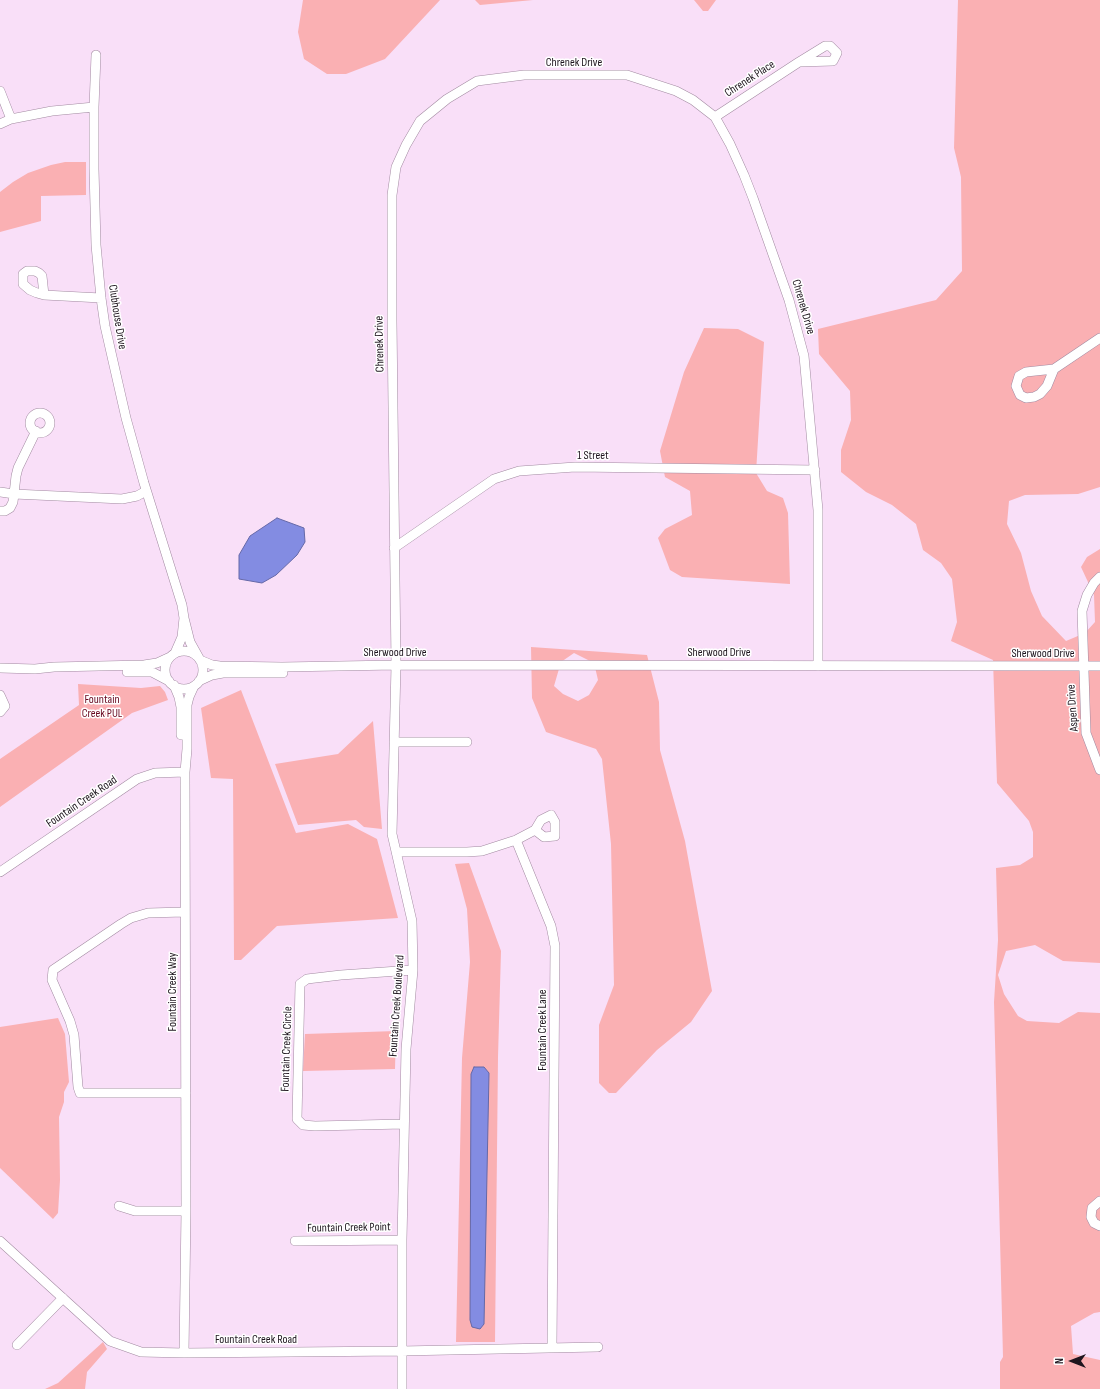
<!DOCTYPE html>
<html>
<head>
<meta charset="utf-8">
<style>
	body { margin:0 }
	#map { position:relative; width:1100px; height:1389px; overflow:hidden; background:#f9dff8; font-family:"Sofia Sans Condensed",sans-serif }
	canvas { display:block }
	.north { position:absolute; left:1052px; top:1341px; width:40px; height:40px; -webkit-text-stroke:3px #fff; paint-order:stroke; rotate:270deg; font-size:11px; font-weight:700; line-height:16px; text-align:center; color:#1e151e }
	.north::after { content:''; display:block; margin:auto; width:14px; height:18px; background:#1e151e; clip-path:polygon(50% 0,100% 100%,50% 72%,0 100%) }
</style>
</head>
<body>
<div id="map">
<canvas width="1100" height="1389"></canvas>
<div class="north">N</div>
</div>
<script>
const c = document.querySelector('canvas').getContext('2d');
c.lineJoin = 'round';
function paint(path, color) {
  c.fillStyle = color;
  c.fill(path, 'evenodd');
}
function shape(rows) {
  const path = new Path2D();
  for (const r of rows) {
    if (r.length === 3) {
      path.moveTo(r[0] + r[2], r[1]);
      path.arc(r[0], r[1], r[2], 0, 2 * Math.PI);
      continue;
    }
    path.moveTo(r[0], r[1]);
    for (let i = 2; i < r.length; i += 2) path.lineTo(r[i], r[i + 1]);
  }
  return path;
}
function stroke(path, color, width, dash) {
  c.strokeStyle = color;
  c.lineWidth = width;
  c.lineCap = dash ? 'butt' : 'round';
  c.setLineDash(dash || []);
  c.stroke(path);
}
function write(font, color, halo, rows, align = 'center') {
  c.font = font + ' "Sofia Sans Condensed",sans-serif';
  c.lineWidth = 3;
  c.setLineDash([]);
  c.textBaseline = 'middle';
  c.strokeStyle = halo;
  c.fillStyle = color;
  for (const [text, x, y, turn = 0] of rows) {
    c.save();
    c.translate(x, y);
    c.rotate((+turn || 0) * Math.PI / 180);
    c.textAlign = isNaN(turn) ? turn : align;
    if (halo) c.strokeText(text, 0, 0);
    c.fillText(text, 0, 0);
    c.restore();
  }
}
const green = shape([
	[303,0,440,0,385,59,346,74,327,74,304,59,298,32],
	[475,0,533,0,480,5],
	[694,0,716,0,708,11,703,11],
	[958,0,1100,0,1100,487,1078,494,1025,495,1009,501,1007,524,1021,553,1031,591,1042,616,1066,641,1085,633,1095,622,1094,595,1081,567,1087,557,1100,549,1100,963,1063,961,1035,945,1006,951,998,975,1004,994,1018,1016,1027,1021,1059,1023,1078,1012,1100,1013,1100,1312,1094,1313,1071,1326,1073,1354,1100,1360,1100,1389,1000,1389,1000,1362,1003,1357,994,1002,998,940,996,868,1020,865,1033,857,1033,832,1029,821,997,783,993,660,951,641,957,622,952,579,941,563,923,550,916,524,892,505,866,492,841,472,841,450,851,420,850,391,819,354,818,329,936,300,962,271,961,177,954,148],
	[65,162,86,162,86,195,41,196,41,221,0,232,0,192,13,182,28,173,51,165],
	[704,328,738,329,764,342,756,473,767,491,783,498,788,513,790,584,682,577,670,570,658,538,665,529,692,515,690,491,665,477,660,451,684,372],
	[531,647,647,655,659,702,660,750,685,841,712,991,691,1022,657,1050,616,1093,609,1093,599,1083,599,1025,614,985,611,844,602,759,596,749,546,732,532,698],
	[574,653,594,663,598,680,589,695,578,701,563,694,554,686,561,662],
	[78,684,141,688,160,686,165,692,168,700,132,713,0,807,0,759,79,705],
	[241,690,296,833,348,824,377,839,398,918,277,926,241,960,234,960,233,779,211,778,201,708],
	[373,721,382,829,364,827,356,820,298,825,275,764,338,754],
	[469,863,501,951,498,1057,495,1342,456,1342,462,1058,470,962,467,909,455,864],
	[58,1018,65,1034,69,1082,64,1092,64,1102,59,1117,60,1180,58,1213,53,1219,0,1168,0,1027],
	[396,1031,395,1069,303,1071,305,1034],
	[103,1342,107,1349,87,1372,85,1389,45,1389,58,1383]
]);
const water = shape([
	[277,518,304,528,305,542,297,555,276,575,262,583,239,579,239,555,250,536,277,518],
	[474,1067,484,1067,489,1073,484,1324,480,1329,472,1327,470,1320,471,1074,474,1067]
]);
const minor = shape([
	[0,91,11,119],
	[94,107,96,55],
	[715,117,799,62,825,46,830,46,837,53,833,61,799,62],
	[0,124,11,119,52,111,94,107,94,169,96,245,101,298,105,326,126,418,144,483,182,605,184,618],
	[44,295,42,276,39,273,35,271,27,271,23,274,23,284,30,290,37,293,44,295,101,298],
	[1054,369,1047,386,1040,394,1034,397,1026,398,1020,395,1016,386,1019,376,1026,372,1054,369,1100,338],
	[40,423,10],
	[36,431,18,468,16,476,14,494,122,499,137,496,146,491],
	[0,492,14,494,13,502,10,508,5,511,0,511],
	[394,548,494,479,519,471,575,467,815,470],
	[1100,577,1094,583,1087,595,1082,611,1086,733,1100,770],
	[184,670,19],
	[175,653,182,637,184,618,190,642,200,660,212,665,220,666,282,667,396,665,1100,666],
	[0,668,35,669,54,667,144,665,157,663,170,657],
	[127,672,152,672,169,681],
	[199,681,212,675,223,673,283,673],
	[174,685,179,697,181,707,181,735],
	[0,695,5,706,0,712],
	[394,742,467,742],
	[516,840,551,926,555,946,552,1348],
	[396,852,467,852,482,851,516,840,535,830,541,820,551,815,555,822,555,836,544,837,535,830],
	[0,872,137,779,155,773,185,772],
	[184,912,148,913,131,918,121,924,53,970,52,980,70,1021,74,1035,78,1087,80,1093,186,1093],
	[404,1124,315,1126,303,1125,297,1119,300,984,307,979,341,975,413,970],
	[1100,1201,1092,1208,1091,1217,1094,1223,1100,1226],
	[119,1206,135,1211,186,1211],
	[0,1241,110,1341,141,1352,184,1353,401,1351,598,1347],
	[295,1241,402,1240],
	[17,1345,63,1298],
	[184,1353,186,1211,185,772,187,749,187,705,189,697,194,686],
	[402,1389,402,1240,406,1049,413,970,412,921,392,834,396,665,392,321,392,195,396,167,406,145,420,121,447,99,477,81,524,75,627,75,676,91,693,100,715,117,730,144,744,175,753,198,789,300,804,356,818,510,818,666]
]);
const streetNames = [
	["Chrenek Drive",574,63],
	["Chrenek Place",750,79,-33],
	["Chrenek Drive",803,307,74],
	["Clubhouse Drive",117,317,81],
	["Chrenek Drive",380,344,-91],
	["1 Street",593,456],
	["Sherwood Drive",395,653],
	["Sherwood Drive",719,653],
	["Sherwood Drive",1043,654],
	["Aspen Drive",1073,708,-94],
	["Fountain Creek Road",82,802,-34],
	["Fountain Creek Way",173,992,-90],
	["Fountain Creek Boulevard",397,1006,-86],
	["Fountain Creek Lane",543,1030,-90],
	["Fountain Creek Circle",287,1049,-88],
	["Fountain Creek Point",349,1228,-1],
	["Fountain Creek Road",256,1340]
];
const parkNames = [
	["Fountain",102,700],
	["Creek PUL",102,714]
];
paint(green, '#fab0b3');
paint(water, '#838ce2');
stroke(water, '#6568a7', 1);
stroke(minor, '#a28aa1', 10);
stroke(minor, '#fff', 9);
write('12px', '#1e151e', '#fff', streetNames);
write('12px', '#67081f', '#fff', parkNames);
</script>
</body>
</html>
